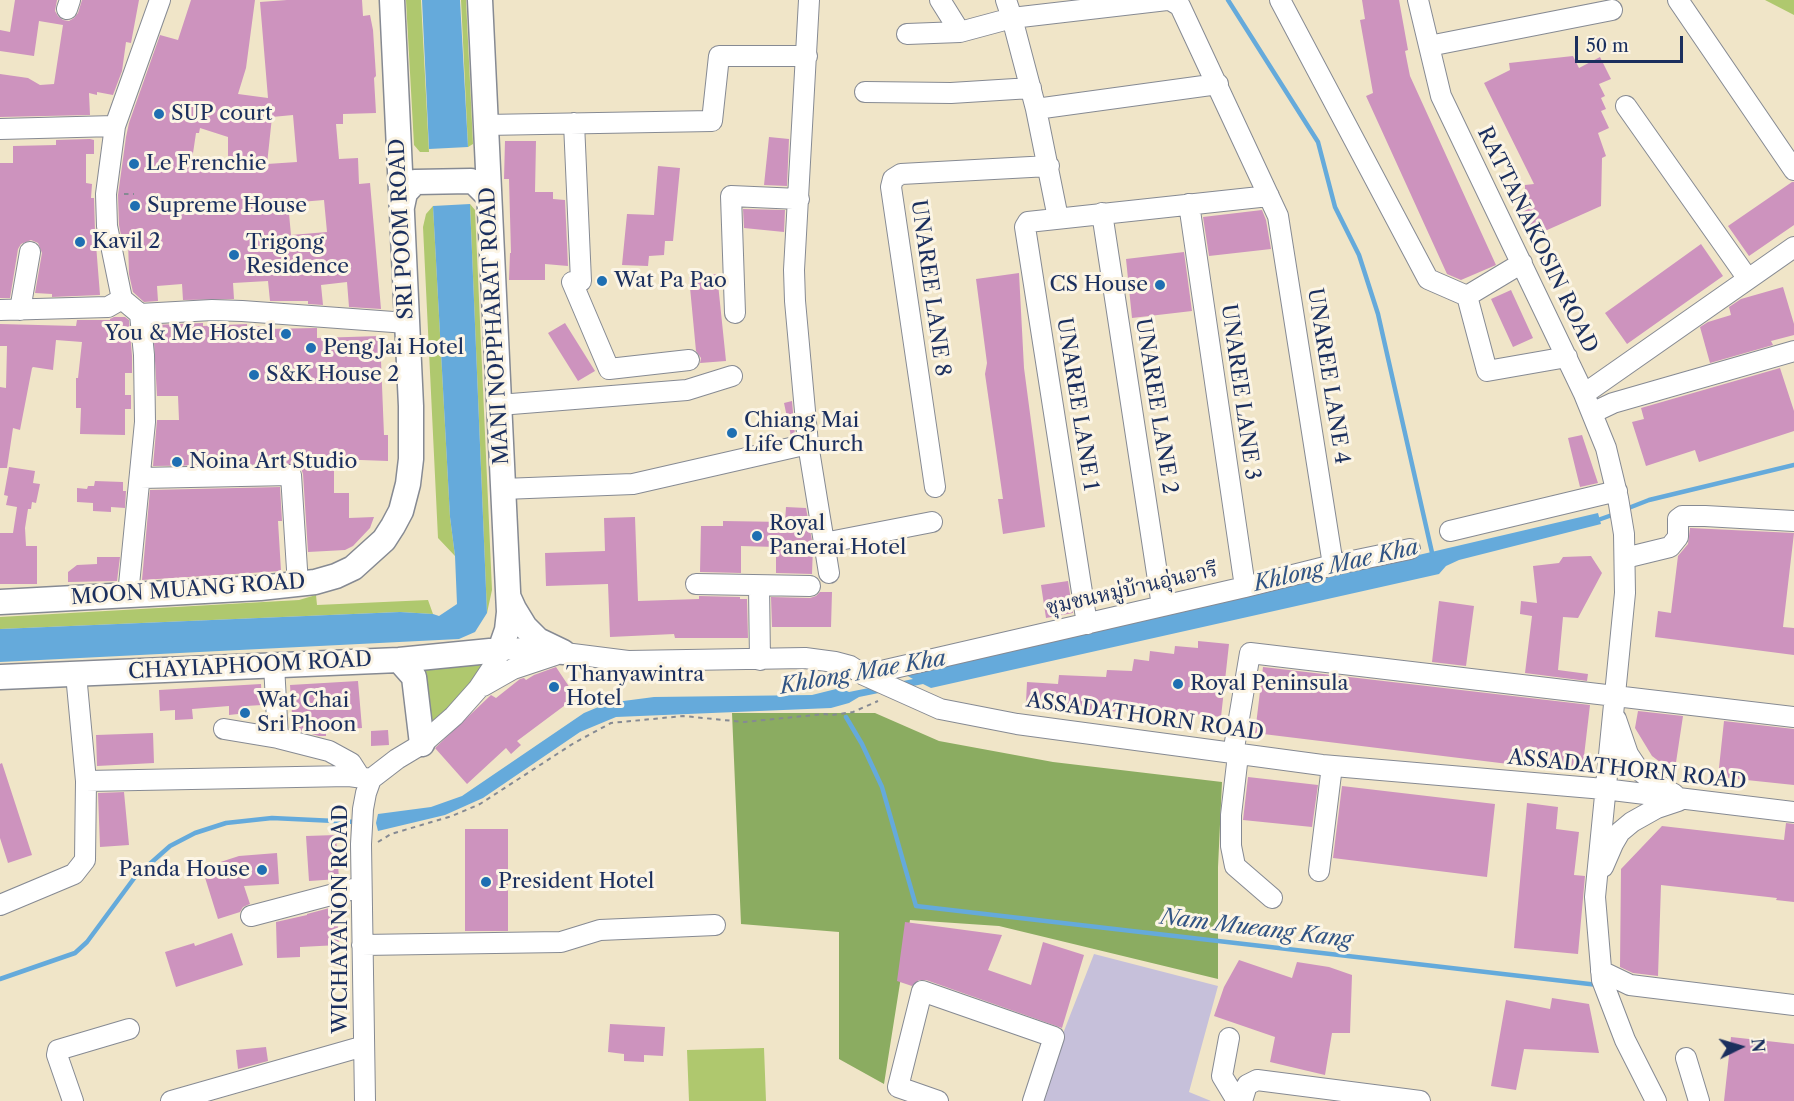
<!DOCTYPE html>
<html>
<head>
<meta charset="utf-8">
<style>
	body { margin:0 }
	#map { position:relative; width:1794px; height:1101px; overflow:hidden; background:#f0e5c8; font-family:"Libre Caslon Text",serif }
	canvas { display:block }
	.north { position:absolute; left:1710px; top:1017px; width:60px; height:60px; -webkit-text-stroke:4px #fcf5e5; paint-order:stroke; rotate:85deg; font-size:16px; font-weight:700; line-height:24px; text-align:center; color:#1b2f5e }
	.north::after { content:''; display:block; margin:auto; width:21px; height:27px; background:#1b2f5e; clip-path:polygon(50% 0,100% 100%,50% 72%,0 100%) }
	.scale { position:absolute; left:1575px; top:36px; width:108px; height:27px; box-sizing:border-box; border:3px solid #1b2f5e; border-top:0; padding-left:8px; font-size:18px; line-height:21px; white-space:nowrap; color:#1b2f5e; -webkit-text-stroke:4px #fcf5e5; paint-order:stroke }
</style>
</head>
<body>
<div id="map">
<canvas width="1794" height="1101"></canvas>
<div class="north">N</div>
<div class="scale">50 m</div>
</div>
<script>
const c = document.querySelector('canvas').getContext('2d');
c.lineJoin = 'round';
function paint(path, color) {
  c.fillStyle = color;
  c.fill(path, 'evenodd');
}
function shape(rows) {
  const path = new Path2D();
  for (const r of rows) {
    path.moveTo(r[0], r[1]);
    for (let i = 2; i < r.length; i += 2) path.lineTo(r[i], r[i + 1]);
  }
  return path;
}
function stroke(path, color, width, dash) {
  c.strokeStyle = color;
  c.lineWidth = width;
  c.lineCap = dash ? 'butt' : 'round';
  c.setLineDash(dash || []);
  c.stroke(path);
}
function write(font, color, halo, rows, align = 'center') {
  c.font = font + ' "Libre Caslon Text","Noto Serif Thai",serif';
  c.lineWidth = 6;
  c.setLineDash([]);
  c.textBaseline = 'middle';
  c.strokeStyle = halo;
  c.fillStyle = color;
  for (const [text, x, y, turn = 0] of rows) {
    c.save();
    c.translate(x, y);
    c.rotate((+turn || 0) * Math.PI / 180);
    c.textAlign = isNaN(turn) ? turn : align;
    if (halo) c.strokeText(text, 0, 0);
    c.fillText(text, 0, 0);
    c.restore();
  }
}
const industrial = shape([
	[1094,954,1218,986,1189,1092,1211,1101,1041,1101,1062,1036]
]);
const green = shape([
	[406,0,421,0,429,152,420,152,414,145],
	[461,0,466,0,473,144,468,147],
	[1765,0,1794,0,1794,15],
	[470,204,475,210,492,590,487,613],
	[433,206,450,517,455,556,438,538,423,227,426,214],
	[316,595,317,605,428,600,433,614,400,612,0,629,0,617,299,600],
	[489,661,426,734,413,667],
	[764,1048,766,1101,689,1101,687,1050]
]);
const forest = shape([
	[732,713,875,713,939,741,1053,762,1222,782,1218,867,1218,979,999,926,910,920,884,1084,839,1059,839,932,741,924]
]);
const water = shape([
	[422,0,460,0,468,147,429,149],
	[470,204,487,613,475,632,459,639,0,662,0,629,400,612,433,614,439,616,457,604,455,556,450,517,433,206],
	[1598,513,1601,524,1459,560,1446,566,1439,574,931,688,923,684,859,697,849,703,831,708,616,717,580,732,483,798,445,815,378,831,376,823,378,814,431,807,462,796,584,713,608,703,654,697,812,695,840,688,849,692,913,679,906,675]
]);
const stream = shape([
	[1228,0,1318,142,1335,207,1359,255,1378,314,1433,557],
	[1626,509,1649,500,1794,465],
	[1595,521,1615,514],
	[846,717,862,744,882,787,916,906,1598,985],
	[0,979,75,953,87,942,135,877,170,846,195,833,226,823,272,818,356,822]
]);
const building = shape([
	[15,0,57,0,55,11,58,16,63,20,69,21,74,18,78,13,82,0,139,0,131,43,126,42,122,71,113,95,97,92,97,95,89,93,90,115,0,117,0,74,28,78,40,85,54,84,63,25,39,21,34,56,0,51,0,30,10,32],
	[191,0,255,0,246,68,238,94,268,98,260,2,287,0,362,0,363,16,370,15,373,30,376,76,374,78,376,113,343,114,343,124,336,124,339,159,358,158,359,184,370,183,381,309,349,307,347,282,321,285,323,305,308,304,308,301,270,301,268,281,233,283,234,299,183,300,182,284,157,286,158,301,144,302,133,292,129,274,128,240,122,240,119,225,118,195,126,137,129,123,160,35,178,40],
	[293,115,297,162,267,164,272,117],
	[200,128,228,137,228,165,192,160,196,133,199,133],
	[324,200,327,232,291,235,288,203],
	[1362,0,1399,0,1408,50,1405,51,1410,76,1496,265,1461,280,1447,274,1366,96,1373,93,1360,20,1365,19],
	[1573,56,1579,68,1600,57,1611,79,1599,84,1605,96,1601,98,1606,109,1601,111,1609,128,1598,133,1606,156,1602,158,1601,206,1536,235,1514,197,1525,191,1525,185,1534,184,1484,83,1510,70,1509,63],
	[769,137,789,139,787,186,764,185],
	[90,139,94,140,94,154,86,154,86,183,92,184,91,198,94,198,95,232,100,295,52,297,52,294,35,293,42,253,38,243,31,240,21,244,18,249,10,298,0,298,0,163,13,163,13,146,56,145,56,140],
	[505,141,536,141,535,192,553,192,553,199,565,200,568,266,545,264,545,280,509,280,510,253,511,253,509,179,504,179],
	[658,166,680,168,673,241,665,241,664,255,649,256,648,266,622,265,627,214,654,215],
	[1792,182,1794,182,1794,225,1749,256,1728,226],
	[743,209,785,210,784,232,744,228],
	[1262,210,1266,220,1271,249,1209,256,1203,217],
	[1701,244,1723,276,1627,344,1605,313],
	[1184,252,1192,311,1132,318,1126,259],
	[1019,273,1024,368,1045,527,1003,534,998,499,1003,499,985,374,987,363,976,279],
	[717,274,726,361,700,363,701,358,696,351,689,277],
	[1783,287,1794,324,1794,335,1771,341,1773,345,1710,363,1700,327,1708,322,1731,315,1729,307,1741,299],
	[1511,290,1533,338,1513,347,1491,299],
	[114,317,125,317,129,320,132,356,132,373,125,373,125,395,131,395,131,409,125,409,125,435,80,434,81,408,76,408,76,378,78,378,82,342,56,340,53,370,33,367,32,368,20,430,13,428,7,468,0,468,0,387,6,388,7,346,0,346,0,324,76,326,77,320,110,320,110,319],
	[203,323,203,326,247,324,247,327,263,326,263,329,317,328,317,338,380,336,384,435,388,435,388,461,334,459,334,493,349,493,349,518,374,517,370,528,353,546,345,550,308,552,303,474,301,468,296,464,153,466,157,420,179,420,178,396,157,396,153,325],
	[565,323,595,371,578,381,548,333],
	[1780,368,1794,411,1794,431,1699,462,1695,450,1646,466,1632,422,1644,419,1641,408],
	[792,401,795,435,791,436,784,403],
	[1582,435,1598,483,1580,487,1568,438],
	[9,467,35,471,33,483,40,484,36,503,32,502,31,509,28,509,25,528,26,546,37,546,37,584,0,584,0,533,13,533,17,507,6,505,8,496,4,495],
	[95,481,123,482,123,491,126,491,125,508,111,507,111,512,93,511,93,503,77,502,77,488,87,489,88,486,94,486],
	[280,487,282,521,278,521,281,571,142,580,150,490],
	[786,507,806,508,813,546,812,574,776,573,776,547,741,546,741,573,700,572,701,526,723,526,723,521,785,522],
	[635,517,638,601,699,599,699,596,740,597,740,599,747,599,748,638,675,638,674,634,610,637,608,584,546,586,545,553,605,551,604,518],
	[1690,528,1794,533,1783,627,1794,628,1794,655,1655,637,1658,611,1671,613,1678,556,1688,544],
	[1591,556,1602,573,1578,618,1563,617,1558,670,1588,674,1587,681,1525,673,1532,616,1520,614,1521,601,1537,603,1533,566,1559,563,1563,557],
	[97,557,120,557,117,581,68,582,68,572,77,565,97,564],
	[1068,581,1073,613,1046,618,1041,585],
	[820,592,832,592,831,627,772,627,771,597,810,598,816,596],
	[1439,601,1474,606,1466,666,1432,662],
	[1198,641,1229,644,1221,717,1124,706,1123,712,1089,710,1089,707,1074,705,1026,702,1027,682,1058,684,1059,675,1106,677,1107,670,1132,671,1134,659,1149,661,1150,651,1174,654,1175,646,1198,648],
	[556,667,576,697,517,741,521,745,511,754,506,748,467,784,435,748,491,695,496,698,520,679,524,678,526,680,534,675],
	[1263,667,1590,705,1582,773,1255,733],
	[358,681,362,728,326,731,326,736,319,736,293,729,290,685],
	[261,684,262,705,246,706,247,713,229,715,229,706,192,709,193,719,175,720,175,710,160,711,159,690],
	[1638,711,1683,716,1675,769,1664,765,1652,756,1635,728],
	[1724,721,1794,729,1794,785,1718,777],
	[388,730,389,745,371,746,371,731],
	[153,733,154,763,97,766,96,735],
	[2,763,32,855,8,863,0,838,0,764],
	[1248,777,1318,785,1312,827,1243,820],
	[1342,786,1495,804,1487,877,1333,858],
	[124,792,129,845,100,847,98,793],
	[1527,803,1558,807,1556,829,1579,832,1574,875,1585,876,1578,954,1514,948],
	[1786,823,1794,824,1794,902,1776,900,1777,898,1661,885,1658,976,1633,973,1620,967,1621,869,1662,826,1784,840],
	[465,829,508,829,508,931,465,931],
	[336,835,339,879,309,881,306,836],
	[277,853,279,884,244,886,250,904,243,907,240,912,218,919,202,868,239,856],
	[337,906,339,945,300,947,300,957,277,958,276,922,307,915,307,914],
	[905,922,1002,935,988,970,1031,985,1043,942,1084,955,1062,1028,926,980,919,980,912,986,897,981],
	[232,933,243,965,176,987,165,952,194,943,195,946],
	[1239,960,1292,978,1297,962,1329,967,1352,975,1350,1033,1332,1033,1325,1075,1270,1062,1275,1037,1214,1016,1224,987],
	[1552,998,1589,1004,1599,1053,1524,1049,1516,1090,1491,1086,1506,1000,1550,1009],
	[610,1024,665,1027,663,1056,644,1055,644,1062,624,1061,624,1054,608,1052],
	[1731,1037,1794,1044,1794,1101,1724,1101],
	[266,1047,268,1061,238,1069,236,1050]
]);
const path = shape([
	[124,194,134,194],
	[378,842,391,834,452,816,480,804,574,743,611,723,683,716,744,722,825,714,832,715,853,712,878,701]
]);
const minor = shape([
	[809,0,794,270,795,301,808,444,829,573],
	[940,0,960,32],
	[1006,0,1012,18,1036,109,1058,218],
	[1170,0,1180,6,1278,216,1333,565],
	[1280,0,1428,279,1467,296],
	[1418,0,1441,96,1584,394,1606,448,1618,498,1624,534,1625,593,1595,897,1602,980,1625,1040,1656,1101],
	[1678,0,1794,170],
	[67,9,70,0],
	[907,34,960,32,1012,18,1167,0],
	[1429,46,1612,10],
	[865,92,951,93,1031,88],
	[1626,106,1748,279],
	[1036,109,1218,84],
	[574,123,581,281],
	[485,125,712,121,719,56,807,56],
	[0,129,115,126],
	[1189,204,1245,587],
	[1102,213,1162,606],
	[1522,263,1467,296,1487,371,1567,357],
	[572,282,609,369,689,360],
	[122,299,107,226,106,194,115,126,160,0],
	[0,310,108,307,122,299,140,314,212,310,242,311,407,323],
	[20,310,30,252],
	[735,313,731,196,799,199],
	[1584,394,1794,247],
	[499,405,687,390,732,376],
	[1592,413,1613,403,1794,351],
	[140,478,291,475,298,585],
	[935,487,891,187,893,179,901,174,1049,166],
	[503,489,633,484,808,444],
	[1450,531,1617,491],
	[824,543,932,522],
	[1625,558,1670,547,1678,537,1678,519,1682,516,1705,516,1794,521],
	[696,584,810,586],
	[759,586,760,660],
	[128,595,145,422,144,355,140,314],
	[1087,624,1025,227,1028,222,1269,196],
	[274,665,278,738],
	[864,675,1245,587,1333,565,1410,549],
	[483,686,513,669,555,655],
	[1616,719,1628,754,1638,769,1656,784,1674,794],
	[224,729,278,738,329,751,351,763,360,777],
	[1233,754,1250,653,1794,717],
	[1238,755,1231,815,1231,846,1235,866,1272,898],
	[86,781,349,776,371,779],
	[1603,867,1613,844,1620,832,1632,822,1657,808,1678,801],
	[1319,871,1332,766],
	[0,905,74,874,85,860,86,781,76,674],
	[251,916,361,887],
	[362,945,561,942,600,930,715,925],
	[1601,971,1630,985,1794,1005],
	[1229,1038,1222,1076,1237,1101],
	[1686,1058,1699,1101],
	[73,1101,57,1055,58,1050,129,1029],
	[171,1101,364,1046],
	[365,1101,361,844,363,809,366,793,371,779,397,759,422,744,454,716,478,689,494,665,500,650,525,648,628,661,805,658,835,662,850,666,864,675,940,709,1017,724,1322,765,1604,789,1794,812],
	[938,1101,898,1087,922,991,1054,1037,1033,1101],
	[1242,1101,1247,1085,1257,1080,1420,1101]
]);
const major = shape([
	[402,207,405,193,415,182,471,181,475,183,489,197],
	[509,598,514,609,525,627,538,640,563,652],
	[0,602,260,588,315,582,336,576,353,568,384,540,393,526,401,511,408,484,411,459,411,406,392,0],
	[399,660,414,677,422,744],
	[0,677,399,660,500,650,507,630,509,612,480,0]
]);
const markers = [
	[159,114,6,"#1f6fb2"],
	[134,164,6,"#1f6fb2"],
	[135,206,6,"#1f6fb2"],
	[80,242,6,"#1f6fb2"],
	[234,255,6,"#1f6fb2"],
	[602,281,6,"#1f6fb2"],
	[1160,285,6,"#1f6fb2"],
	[286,334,6,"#1f6fb2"],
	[311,348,6,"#1f6fb2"],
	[254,375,6,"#1f6fb2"],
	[732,433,6,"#1f6fb2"],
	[177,462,6,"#1f6fb2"],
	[757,536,6,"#1f6fb2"],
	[1178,684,6,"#1f6fb2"],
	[554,687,6,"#1f6fb2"],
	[245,713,6,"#1f6fb2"],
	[262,870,6,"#1f6fb2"],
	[486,882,6,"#1f6fb2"]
];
const poiNames = [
	["SUP court",171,114],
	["Le Frenchie",146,164],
	["Supreme House",147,206],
	["Kavil 2",92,242],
	["Trigong",246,243],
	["Residence",246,267],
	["Wat Pa Pao",614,281],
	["CS House",1148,285,"right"],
	["You & Me Hostel",274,334,"right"],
	["Peng Jai Hotel",323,348],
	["S&K House 2",266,375],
	["Chiang Mai",744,421],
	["Life Church",744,445],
	["Noina Art Studio",189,462],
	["Royal",769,524],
	["Panerai Hotel",769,548],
	["Thanyawintra",566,675],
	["Hotel",566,699],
	["Royal Peninsula",1190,684],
	["Wat Chai",257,701],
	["Sri Phoon",257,725],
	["Panda House",250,870,"right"],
	["President Hotel",498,882]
];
const streetNames = [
	["SRI POOM ROAD",402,229,-93],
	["RATTANAKOSIN ROAD",1537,240,64],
	["UNAREE LANE 8",930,288,82],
	["MANI NOPPHARAT ROAD",495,326,-93],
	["UNAREE LANE 4",1328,376,81],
	["UNAREE LANE 3",1240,392,82],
	["UNAREE LANE 1",1077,404,81],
	["UNAREE LANE 2",1156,406,81],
	["ชุมชนหมู่บ้านอุ่นอารี",1132,589,-13],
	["MOON MUANG ROAD",188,590,-4],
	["CHAYIAPHOOM ROAD",250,666,-3],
	["ASSADATHORN ROAD",1145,717,8],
	["ASSADATHORN ROAD",1627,770,6],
	["WICHAYANON ROAD",341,919,-90]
];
const waterNames = [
	["Khlong Mae Kha",1336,566,-13],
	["Khlong Mae Kha",863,673,-10],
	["Nam Mueang Kang",1256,929,7]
];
paint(industrial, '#c6c0da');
paint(green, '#afc86e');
paint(forest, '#8bac61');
paint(water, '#65aadb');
stroke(stream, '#65aadb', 4.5);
paint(building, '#cd93be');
stroke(minor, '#868a93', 22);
stroke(major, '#868a93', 27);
stroke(path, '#868a93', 2, [4.5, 4.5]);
stroke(minor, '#fff', 20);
stroke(major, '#fff', 24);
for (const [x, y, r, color] of markers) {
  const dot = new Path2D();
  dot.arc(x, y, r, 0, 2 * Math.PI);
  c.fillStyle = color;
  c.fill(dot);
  stroke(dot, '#fcf5e5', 2);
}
write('21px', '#1b2f5e', '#fcf5e5', poiNames, 'left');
write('21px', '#1b2f5e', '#fcf5e5', streetNames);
write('italic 22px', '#315484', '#fcf5e5', waterNames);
</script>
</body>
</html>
